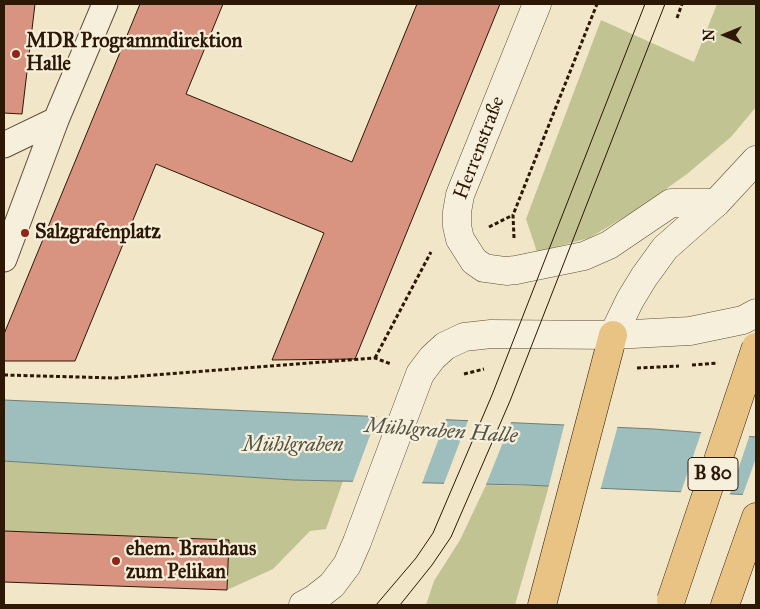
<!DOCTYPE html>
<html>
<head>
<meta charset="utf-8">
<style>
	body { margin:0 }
	#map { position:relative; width:760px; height:609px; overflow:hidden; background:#f1e6c8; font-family:"IM FELL Great Primer",serif }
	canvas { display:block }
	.frame { position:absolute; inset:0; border:5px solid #2d1805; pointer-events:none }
	.north { position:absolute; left:700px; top:10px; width:50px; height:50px; -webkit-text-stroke:4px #f6efdb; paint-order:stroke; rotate:270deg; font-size:14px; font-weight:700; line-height:20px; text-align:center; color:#2d1805 }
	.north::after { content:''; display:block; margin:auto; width:18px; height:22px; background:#2d1805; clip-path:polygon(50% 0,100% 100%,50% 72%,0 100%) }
</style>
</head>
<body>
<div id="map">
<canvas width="760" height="609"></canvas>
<div class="frame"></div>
<div class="north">N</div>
</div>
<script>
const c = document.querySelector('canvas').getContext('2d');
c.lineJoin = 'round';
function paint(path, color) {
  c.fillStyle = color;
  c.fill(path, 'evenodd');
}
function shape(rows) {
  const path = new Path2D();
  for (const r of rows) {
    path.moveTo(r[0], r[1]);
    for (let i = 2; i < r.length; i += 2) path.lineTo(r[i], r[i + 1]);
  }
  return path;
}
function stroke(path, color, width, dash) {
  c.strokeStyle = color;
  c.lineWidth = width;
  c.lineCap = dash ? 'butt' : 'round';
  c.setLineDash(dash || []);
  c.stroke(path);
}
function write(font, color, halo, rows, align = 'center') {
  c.font = font + ' "IM FELL Great Primer",serif';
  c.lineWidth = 4.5;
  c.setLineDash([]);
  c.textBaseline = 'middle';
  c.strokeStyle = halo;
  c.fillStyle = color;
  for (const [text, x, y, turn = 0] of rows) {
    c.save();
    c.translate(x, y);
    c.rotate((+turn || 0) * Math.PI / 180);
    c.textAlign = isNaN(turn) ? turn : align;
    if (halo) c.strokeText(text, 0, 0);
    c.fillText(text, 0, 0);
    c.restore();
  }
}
const green = shape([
	[717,4,756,4,756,107,731,137,687,174,638,209,589,238,537,252,526,219,601,20,694,62],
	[4,461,293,480,343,481,326,529,310,531,273,569,227,590,229,540,4,531],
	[486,485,549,486,515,605,426,605,434,581,460,540]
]);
const water = shape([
	[4,400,654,429,756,437,756,495,525,485,293,480,4,461,4,400]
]);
const pier = shape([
	[378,414,447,417,421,486,352,484],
	[469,418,512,420,485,487,443,486],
	[565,422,618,425,600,491,548,489],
	[702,430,750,434,729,497,680,495],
	[756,458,756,498,742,497]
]);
const building = shape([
	[4,4,35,4,22,114,4,113,4,4],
	[140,4,223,4,186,94,352,162,417,4,500,4,355,359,272,360,324,233,156,164,75,361,4,361,4,334,140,4],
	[4,531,229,540,227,590,4,582,4,531]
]);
const path = shape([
	[677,18,682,4],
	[489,227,513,215],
	[514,238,513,215,597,4],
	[375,358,431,252],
	[692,365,718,363],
	[637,368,679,366],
	[464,374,484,369],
	[4,375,115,378,375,358,391,364]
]);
const pedestrian = shape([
	[4,145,56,120],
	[4,259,56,120,105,4]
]);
const minor = shape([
	[537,4,460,195,457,212,457,226,460,239,474,261,484,268,506,271,516,270,584,256,609,245,671,203,716,203]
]);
const tertiary = shape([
	[613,335,630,300,644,277,665,248,716,203,756,160],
	[303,605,314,599,332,585,347,565,357,542,420,374,432,358,445,346,464,337,491,334,613,335,690,331,743,320,756,313]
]);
const primary = shape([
	[542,605,613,335],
	[725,605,756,517]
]);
const tram = shape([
	[376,605,416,558,433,533,492,395,645,4],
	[400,605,432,565,451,537,510,401,665,4]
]);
const primaryBridge = shape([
	[671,600,756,347]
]);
const markers = [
	[16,54,5,"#8f2418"],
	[25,233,5,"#8f2418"],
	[116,561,5,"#8f2418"]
];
const shields = [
	[713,474,50]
];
const shieldNames = [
	["B 80",713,474]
];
const poiNames = [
	["MDR Programmdirektion",26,42],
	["Halle",26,65],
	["Salzgrafenplatz",35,233],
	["ehem. Brauhaus",126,550],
	["zum Pelikan",126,573]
];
const streetNames = [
	["Herrenstraße",480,148,-69]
];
const waterNames = [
	["Mühlgraben Halle",441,432,4],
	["Mühlgraben",293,446]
];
paint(green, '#c1c392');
paint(water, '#9dbebd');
stroke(water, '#707c73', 1);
paint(pier, '#f1e6c8');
paint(building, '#d99481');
stroke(building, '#2d1805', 1);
stroke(pedestrian, '#5e4c36', 27);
stroke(minor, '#5e4c36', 29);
stroke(tertiary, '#5e4c36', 29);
stroke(primary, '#2d1805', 29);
stroke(path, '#2d1805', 3, [4, 2.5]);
stroke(pedestrian, '#f6efdb', 25);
stroke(minor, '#f6efdb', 28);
stroke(tertiary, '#f6efdb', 28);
stroke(primary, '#e8c384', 28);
stroke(tram, '#2d1805', 1);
stroke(primaryBridge, '#2d1805', 29, []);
stroke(primaryBridge, '#e8c384', 28);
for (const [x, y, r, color] of markers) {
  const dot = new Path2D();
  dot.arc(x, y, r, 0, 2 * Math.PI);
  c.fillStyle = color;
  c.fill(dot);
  stroke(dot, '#f6efdb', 2);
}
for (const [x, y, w] of shields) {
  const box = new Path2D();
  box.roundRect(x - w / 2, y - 16.5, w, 33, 4);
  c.fillStyle = '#f6efdb';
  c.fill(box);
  stroke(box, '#2d1805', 1);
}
write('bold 19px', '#2d1805', null, shieldNames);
write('bold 20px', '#2d1805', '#f6efdb', poiNames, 'left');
write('20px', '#2d1805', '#f6efdb', streetNames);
write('italic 21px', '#545245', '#f6efdb', waterNames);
</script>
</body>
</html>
